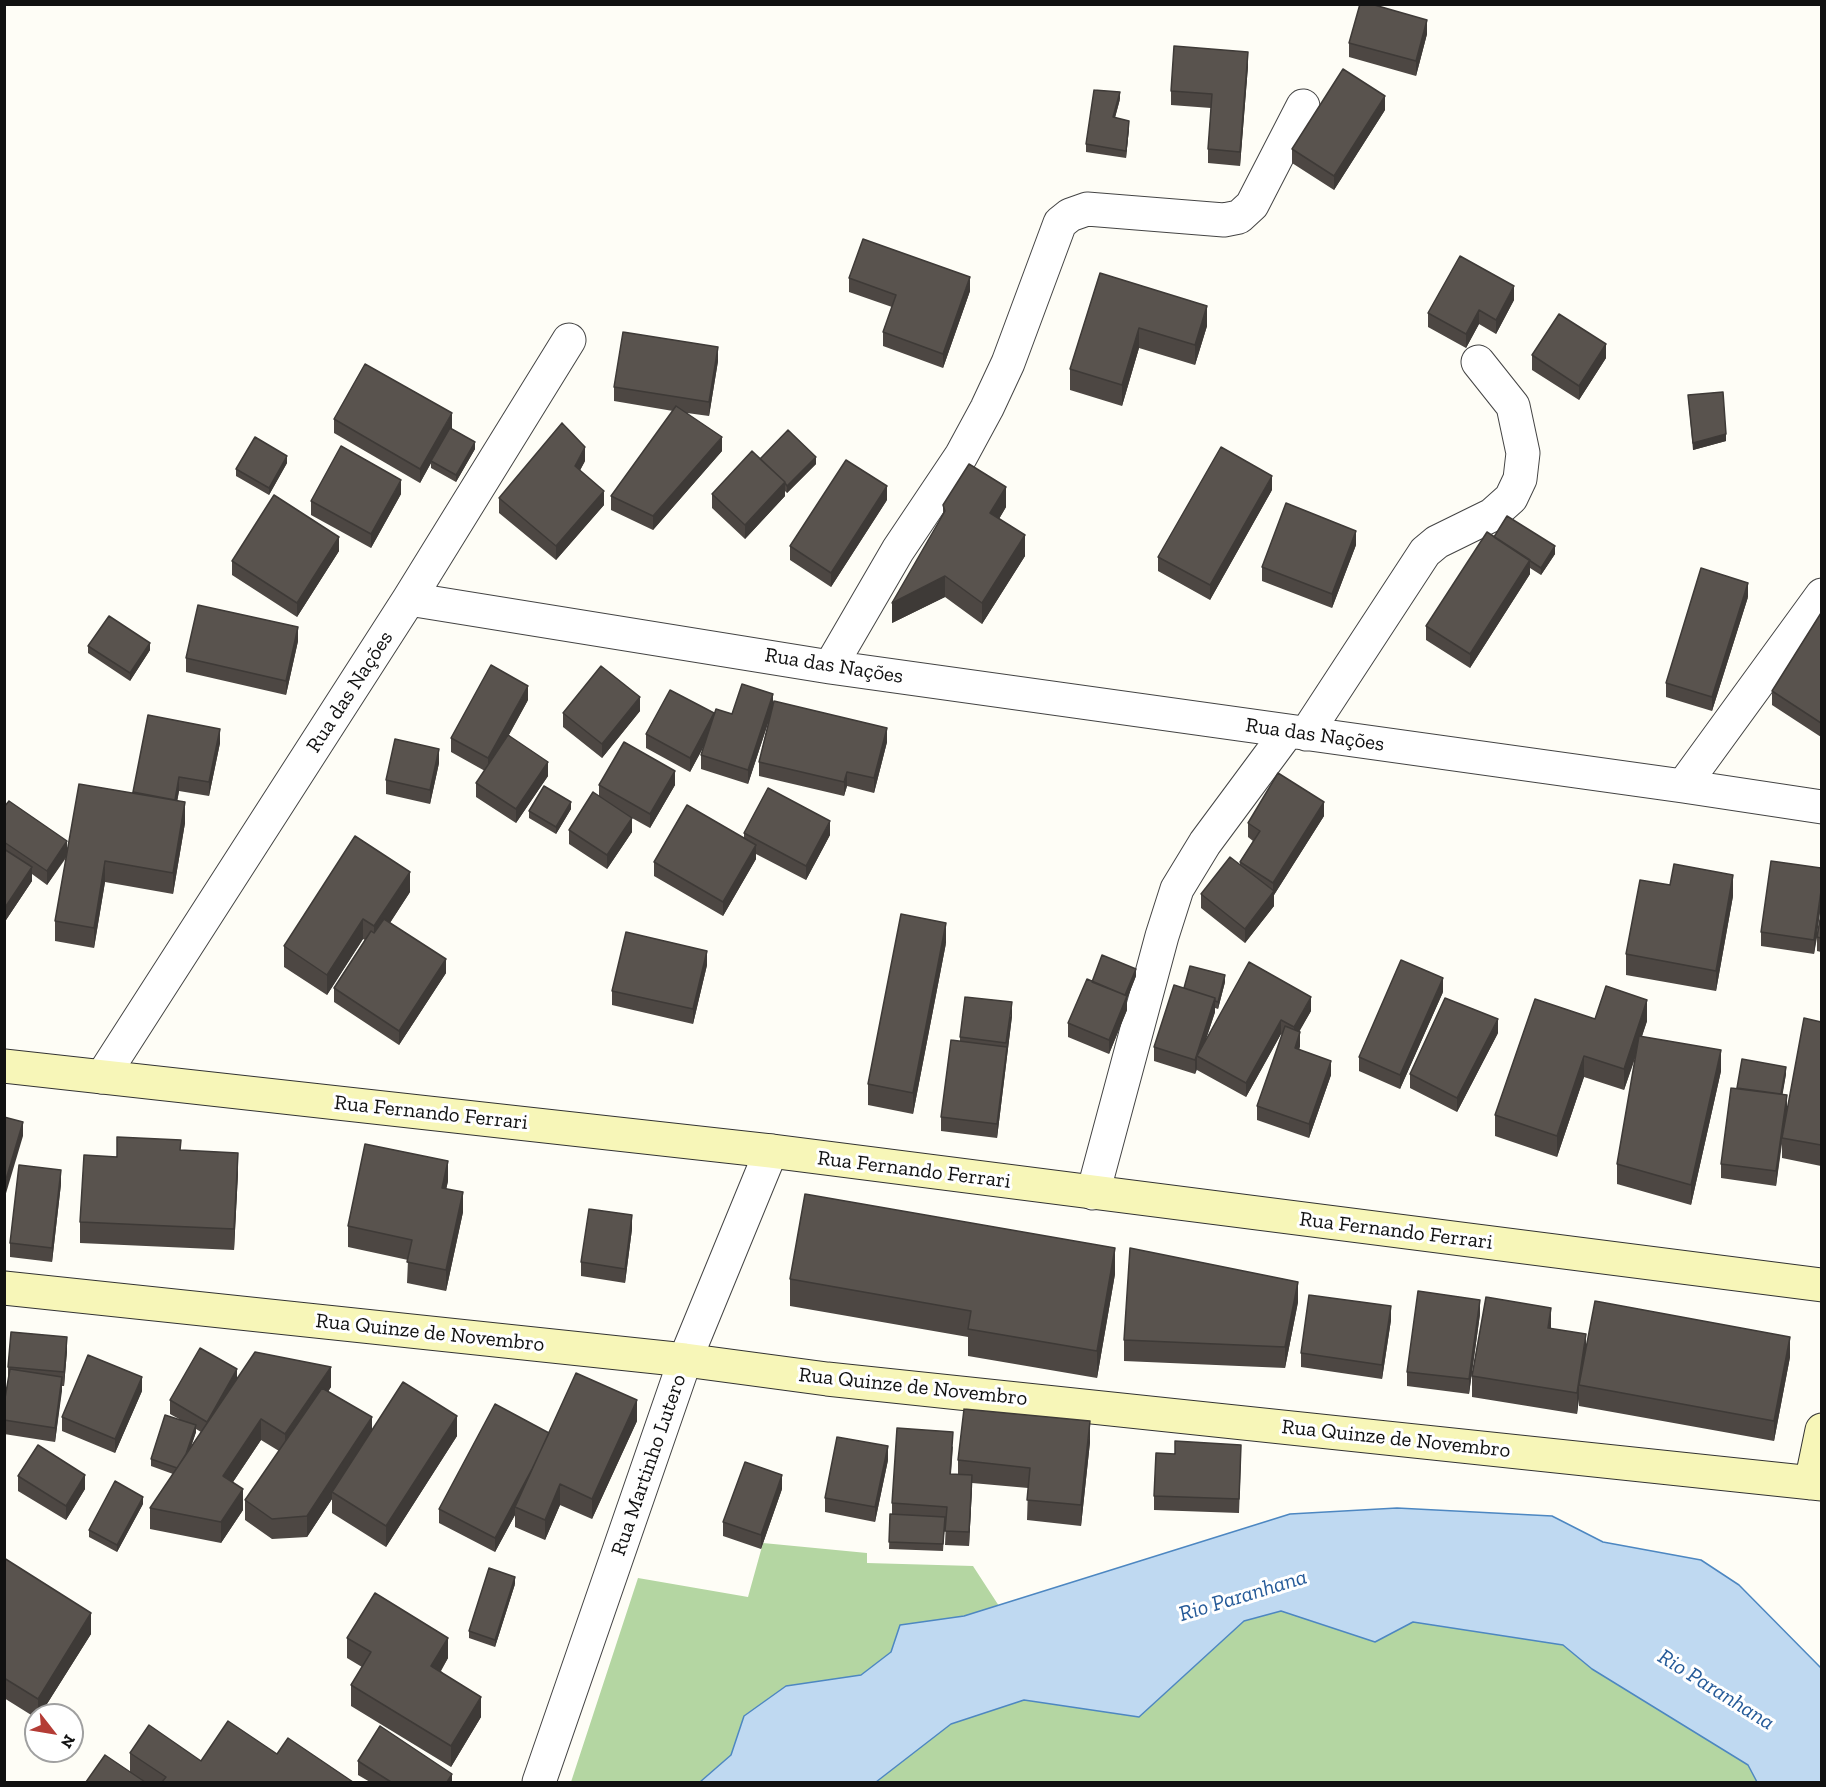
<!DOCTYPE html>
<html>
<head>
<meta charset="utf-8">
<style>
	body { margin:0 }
	#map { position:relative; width:1826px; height:1787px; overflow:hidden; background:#fefdf6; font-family:"Zilla Slab",serif }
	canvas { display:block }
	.frame { position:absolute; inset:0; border:6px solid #111; pointer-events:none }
	.north { position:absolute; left:24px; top:1703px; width:60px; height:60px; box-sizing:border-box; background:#fff; border:2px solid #a0a0a0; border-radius:50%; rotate:121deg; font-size:16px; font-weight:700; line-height:24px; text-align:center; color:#111 }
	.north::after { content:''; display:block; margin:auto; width:21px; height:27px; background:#b43c36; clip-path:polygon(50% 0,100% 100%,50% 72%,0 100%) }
</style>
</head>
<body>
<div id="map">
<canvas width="1826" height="1787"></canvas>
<div class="frame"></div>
<div class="north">N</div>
</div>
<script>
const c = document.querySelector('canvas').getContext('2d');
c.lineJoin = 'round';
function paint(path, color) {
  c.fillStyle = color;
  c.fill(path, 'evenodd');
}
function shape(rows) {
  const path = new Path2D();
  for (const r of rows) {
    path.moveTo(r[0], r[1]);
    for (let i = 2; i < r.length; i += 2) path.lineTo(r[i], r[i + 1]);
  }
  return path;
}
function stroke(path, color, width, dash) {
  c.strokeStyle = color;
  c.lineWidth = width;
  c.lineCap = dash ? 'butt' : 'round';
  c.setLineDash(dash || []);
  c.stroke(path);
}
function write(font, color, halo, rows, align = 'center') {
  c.font = font + ' "Zilla Slab",serif';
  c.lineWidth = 6;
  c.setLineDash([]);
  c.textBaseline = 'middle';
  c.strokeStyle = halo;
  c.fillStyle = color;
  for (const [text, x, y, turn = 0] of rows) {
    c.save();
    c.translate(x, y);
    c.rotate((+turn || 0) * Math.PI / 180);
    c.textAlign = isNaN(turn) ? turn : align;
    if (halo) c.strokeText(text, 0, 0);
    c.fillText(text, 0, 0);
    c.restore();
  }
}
const forest = shape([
	[763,1543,867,1553,867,1563,973,1566,999,1606,964,1617,900,1625,891,1652,861,1675,786,1686,744,1716,731,1755,700,1782,571,1782,638,1578,748,1597],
	[1281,1611,1375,1642,1413,1622,1563,1645,1592,1669,1748,1765,1757,1782,876,1782,951,1724,1024,1700,1139,1717,1244,1621]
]);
const water = shape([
	[1397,1508,1552,1516,1603,1542,1701,1560,1739,1585,1821,1668,1821,1782,1757,1782,1748,1765,1592,1669,1563,1645,1413,1622,1375,1642,1281,1611,1244,1621,1139,1717,1024,1700,951,1724,876,1782,700,1782,731,1755,744,1716,786,1686,861,1675,891,1652,900,1625,964,1616,1290,1514,1397,1508]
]);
const street = shape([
	[409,599,830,667,1683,786,1822,807],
	[830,667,898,550,961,456,987,408,1008,363,1060,223,1070,215,1087,209,1224,220,1239,217,1252,205,1303,106],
	[1306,734,1425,552,1437,542,1492,515,1511,498,1520,479,1523,453,1513,406,1478,362],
	[1683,786,1822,595],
	[102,1077,409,599,569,340],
	[1093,1193,1162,936,1177,889,1205,843,1288,731],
	[539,1782,685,1360,771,1151]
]);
const secondary = shape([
	[4,1066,771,1151,1822,1285],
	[4,1288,685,1360,827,1379,1822,1484],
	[1811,1483,1822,1430]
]);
const wall = shape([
	[1427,34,1416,76,1349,57,1349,43],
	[1248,66,1240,166,1208,163,1208,149,1211,108,1171,105,1171,91],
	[1120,99,1115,118,1129,128,1126,158,1086,152,1086,144],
	[1385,110,1334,190,1292,163,1292,149],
	[1100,273,1207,326,1195,365,1139,348,1122,406,1070,390,1070,369],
	[849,278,970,291,943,368,883,346,883,332,892,307,849,292],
	[1514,300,1496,334,1479,324,1466,348,1428,327,1428,313],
	[1532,355,1606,358,1579,400,1532,370],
	[718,361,709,416,687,413,722,451,653,530,611,510,611,496,673,411,614,401,614,387],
	[1688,395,1726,441,1693,450],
	[334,419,452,428,451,428,475,449,456,482,431,468,431,463,420,483,334,433],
	[760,459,816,464,787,493,785,491,785,496,745,539,712,508,712,494],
	[585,461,580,470,604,505,556,560,499,513,499,498],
	[287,463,269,495,236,476,236,469],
	[1272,490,1210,600,1158,571,1158,557],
	[401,494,371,548,311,515,311,501],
	[887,500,831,587,790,560,790,546],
	[943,505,1006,507,999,519,1025,556,982,624,945,597,892,623,943,513],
	[1494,537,1555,554,1541,575,1530,568,1530,574,1470,668,1426,640,1426,626],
	[1356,545,1332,608,1262,581,1262,567],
	[339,551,297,617,232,575,232,561],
	[1748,597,1712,711,1666,697,1666,683],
	[1821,613,1821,737,1772,705,1772,691],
	[298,641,286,695,186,672,186,658],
	[88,646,150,650,130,681,88,653],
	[528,700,509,735,548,776,516,823,476,797,476,783,485,771,451,752,451,738],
	[773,705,887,742,874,793,847,786,844,796,759,776,759,762,769,720,748,784,701,769,701,755,704,746,690,772,646,748,646,734,714,713,732,714],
	[640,711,602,758,563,727,563,713],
	[148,715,220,743,209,796,179,791,177,801,185,823,173,894,105,882,94,948,55,941,55,921,66,858,47,885,32,874,32,881,4,923,4,807,67,848,133,793],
	[439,763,430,804,386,794,386,780],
	[599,785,675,785,650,828,632,818,632,832,607,869,569,844,569,830,599,796],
	[571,809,556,834,529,818,529,811],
	[1324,816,1274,895,1274,906,1245,943,1201,908,1201,894,1240,865,1240,862,1253,841,1248,837,1248,823],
	[744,833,830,835,806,880,756,854,756,859,723,916,654,876,654,862,744,838],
	[410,892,390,923,446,973,399,1045,334,1002,334,988,365,940,363,939,327,995,284,967,284,946],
	[1733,896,1716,991,1626,975,1626,954],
	[1821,905,1817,935,1821,914,1821,952,1817,951,1817,938,1814,954,1761,946,1761,932],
	[946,943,913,1114,868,1105,868,1084],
	[707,965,693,1024,612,1005,612,991],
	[1136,976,1127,999,1127,1010,1109,1054,1068,1037,1068,1023,1092,982],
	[1225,982,1218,1009,1215,1008,1215,1012,1206,1039,1311,1011,1299,1031,1300,1046,1299,1050,1331,1075,1309,1138,1257,1120,1257,1106,1282,1035,1281,1034,1246,1097,1197,1070,1197,1069,1195,1074,1154,1061,1154,1047,1184,988],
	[1443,992,1400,1089,1359,1071,1359,1057],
	[1012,1016,997,1138,941,1131,941,1117,960,1042,960,1037],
	[1595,1019,1647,1021,1642,1036,1721,1071,1691,1205,1617,1184,1617,1164,1637,1053,1624,1090,1584,1077,1557,1157,1495,1136,1495,1115],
	[1821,1022,1821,1166,1782,1158,1782,1144,1776,1186,1721,1178,1721,1164,1737,1088,1786,1074,1782,1095,1787,1109],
	[1498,1033,1457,1112,1410,1088,1410,1074],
	[181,1150,238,1173,234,1250,80,1243,80,1222,117,1157],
	[448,1181,446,1189,463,1212,446,1291,407,1283,408,1260,348,1247,348,1226],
	[61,1184,52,1262,10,1257,10,1243],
	[632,1229,625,1283,581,1276,581,1262],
	[1115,1274,1097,1378,968,1356,968,1337,790,1306,790,1279],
	[1298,1302,1285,1368,1124,1361,1124,1340],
	[1480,1314,1469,1394,1407,1386,1407,1372],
	[1391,1320,1382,1379,1301,1367,1301,1353],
	[1551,1329,1586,1348,1790,1357,1774,1441,1579,1406,1579,1398,1577,1414,1472,1397,1472,1376],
	[67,1351,64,1386,62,1386,55,1442,4,1434,4,1404,8,1380,8,1367],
	[237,1378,331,1387,328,1392,372,1430,457,1436,386,1547,332,1513,332,1499,307,1537,272,1539,245,1520,245,1500,279,1451,261,1440,233,1482,243,1510,221,1543,150,1529,150,1508,173,1474,151,1466,151,1459,179,1419,170,1414,170,1400],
	[196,1429,201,1432,191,1447,196,1432],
	[142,1391,115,1453,62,1431,62,1417],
	[637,1421,592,1519,560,1505,545,1540,515,1527,515,1515,495,1552,439,1523,439,1509,549,1433],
	[1090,1442,1081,1526,1027,1520,1028,1488,972,1483,969,1546,945,1545,946,1521,945,1520,943,1551,889,1549,890,1514,892,1514,892,1503,953,1446,951,1474,958,1474,958,1460],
	[1241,1459,1239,1513,1154,1510,1154,1496],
	[888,1460,875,1522,825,1512,825,1498],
	[18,1476,85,1489,66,1520,18,1491],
	[782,1489,761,1549,723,1536,723,1522],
	[143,1504,117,1552,89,1537,89,1530],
	[4,1558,91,1634,40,1715,36,1715,36,1718,4,1698],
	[515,1584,495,1647,469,1638,469,1631],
	[347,1638,448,1658,441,1671,481,1717,451,1767,351,1706,351,1685,362,1667,347,1658],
	[130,1753,201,1761,277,1754,353,1782,86,1782,130,1772],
	[358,1761,452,1782,370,1782,358,1775]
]);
const shadedWall = shape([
	[1427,20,1427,34,1416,76,1416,61],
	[1248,52,1248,66,1240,166,1240,152],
	[1120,92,1120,99,1113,124,1113,117],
	[1385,96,1385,110,1334,190,1334,176],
	[1129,121,1129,128,1126,158,1126,151],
	[970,277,970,291,943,368,943,354],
	[1514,286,1514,300,1496,334,1496,320],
	[1207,306,1207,326,1195,365,1195,345],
	[1479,310,1479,324,1466,348,1466,334],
	[1139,328,1139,348,1122,406,1122,385],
	[1606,344,1606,358,1579,400,1579,386],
	[718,347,718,361,709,416,709,402],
	[452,413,452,428,432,462,431,461,431,463,420,483,420,469],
	[1726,434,1726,441,1693,450,1693,443],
	[722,437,722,451,653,530,653,516],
	[475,442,475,449,456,482,456,475],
	[585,447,585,461,575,480,575,466],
	[287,456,287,463,269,495,269,488],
	[816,457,816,464,787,493,787,486],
	[1272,476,1272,490,1210,600,1210,585],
	[401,480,401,494,371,548,371,534],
	[785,482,785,496,745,539,745,525],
	[887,486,887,500,831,587,831,573],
	[1006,487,1006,507,990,534,990,513],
	[604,491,604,505,556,560,556,546],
	[1356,531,1356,545,1332,608,1332,594],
	[1025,535,1025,556,982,624,982,603],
	[339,537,339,551,297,617,297,603],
	[1555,546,1555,554,1541,575,1541,568],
	[1530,560,1530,574,1470,668,1470,654],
	[945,576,945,597,892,623,892,603],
	[1748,583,1748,597,1712,711,1712,697],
	[298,627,298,641,286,695,286,681],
	[150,643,150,650,130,681,130,673],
	[528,686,528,700,488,772,488,758],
	[773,694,773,708,748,784,748,770],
	[640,697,640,711,602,758,602,744],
	[714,713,714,727,690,772,690,758],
	[887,728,887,742,874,793,874,778],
	[220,729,220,743,209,796,209,782],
	[439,749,439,763,430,804,430,790],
	[548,762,548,776,516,823,516,809],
	[675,771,675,785,650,828,650,814],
	[847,772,847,786,844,796,844,782],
	[179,777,179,791,175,814,175,800],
	[185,802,185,823,173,894,173,873],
	[571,802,571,809,556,834,556,827],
	[1324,802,1324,816,1274,895,1274,906,1245,943,1245,929,1273,893,1273,883],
	[632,818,632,832,607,869,607,855],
	[830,821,830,835,806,880,806,866],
	[67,841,67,855,47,885,47,871],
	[756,845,756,859,723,916,723,902],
	[105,861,105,882,94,948,94,928],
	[32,867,32,881,4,923,4,909],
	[410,872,410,892,374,947,374,926],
	[1733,875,1733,896,1716,991,1716,971],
	[1821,891,1821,905,1814,954,1814,940],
	[363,919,363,939,327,995,327,975],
	[946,923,946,943,913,1114,913,1093],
	[707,951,707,965,693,1024,693,1009],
	[446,959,446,973,399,1045,399,1031],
	[1136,969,1136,976,1127,999,1127,1010,1109,1054,1109,1040,1124,998],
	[1225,975,1225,982,1218,1009,1218,1002],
	[1443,978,1443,992,1400,1089,1400,1075],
	[1311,997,1311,1011,1294,1041,1294,1027],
	[1215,998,1215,1012,1200,1058,1197,1056,1197,1069,1195,1074,1195,1060],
	[1647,1000,1647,1021,1624,1090,1624,1069],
	[1012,1002,1012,1016,997,1138,997,1124],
	[1498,1019,1498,1033,1457,1112,1457,1098],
	[1281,1020,1281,1034,1246,1097,1246,1083],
	[1300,1032,1300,1046,1295,1062,1295,1048],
	[1721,1050,1721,1071,1691,1205,1691,1185],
	[1584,1056,1584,1077,1557,1157,1557,1136],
	[1331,1061,1331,1075,1309,1138,1309,1124],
	[1786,1067,1786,1074,1781,1104,1781,1097],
	[1787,1095,1787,1109,1782,1138,1776,1186,1776,1171],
	[23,1122,23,1136,4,1200,4,1186],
	[238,1153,238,1173,234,1250,234,1229],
	[448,1161,448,1181,442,1209,442,1188],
	[61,1170,61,1184,52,1262,52,1248],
	[463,1192,463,1212,446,1291,446,1270],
	[632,1215,632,1229,625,1283,625,1269],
	[1115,1248,1115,1274,1097,1378,1097,1351],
	[1298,1282,1298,1302,1285,1368,1285,1347],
	[1480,1300,1480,1314,1469,1394,1469,1379],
	[1391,1306,1391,1320,1382,1379,1382,1365],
	[1551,1308,1551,1328,1548,1328],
	[1586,1334,1586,1355,1579,1385,1579,1398,1577,1414,1577,1393],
	[67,1337,67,1351,64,1386,64,1372],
	[1790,1337,1790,1357,1774,1441,1774,1421],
	[331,1367,331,1387,285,1455,285,1434],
	[237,1369,237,1383,207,1422],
	[62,1377,62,1391,55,1442,55,1428],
	[142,1377,142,1391,115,1453,115,1439],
	[637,1400,637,1421,592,1519,592,1499],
	[457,1416,457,1436,386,1547,386,1526],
	[372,1417,372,1438,332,1492,332,1499,307,1537,307,1516],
	[261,1419,261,1440,223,1497,223,1476],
	[1090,1421,1090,1442,1081,1526,1081,1505],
	[196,1425,196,1432,181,1476,181,1469],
	[551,1434,515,1507,515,1515,495,1552,495,1538],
	[888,1446,888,1460,875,1522,875,1507],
	[85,1475,85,1489,66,1520,66,1506],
	[782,1475,782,1489,761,1549,761,1535],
	[972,1475,972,1489,969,1546,969,1532],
	[560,1484,560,1505,545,1540,545,1520],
	[243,1489,243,1510,221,1543,221,1522],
	[143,1497,143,1504,117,1552,117,1545],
	[515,1577,515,1584,495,1647,495,1640],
	[91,1613,91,1634,40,1715,38,1715,38,1699],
	[448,1638,448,1658,431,1687,431,1666],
	[481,1697,481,1717,451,1767,451,1746],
	[452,1774,452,1782,447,1782]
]);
const building = shape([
	[1360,4,1371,4,1427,20,1416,61,1349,43,1360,4],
	[1174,46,1248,52,1240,152,1208,149,1212,94,1171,91,1174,46],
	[1343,69,1385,96,1334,176,1292,149,1343,69],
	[1094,90,1120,92,1113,117,1129,121,1126,151,1086,144,1094,90],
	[863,239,970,277,943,354,883,332,896,295,849,278,863,239],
	[1460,256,1514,286,1496,320,1479,310,1466,334,1428,313,1460,256],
	[1100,273,1207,306,1195,345,1139,328,1122,385,1070,369,1100,273],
	[1559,314,1606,344,1579,386,1532,355,1559,314],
	[623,332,718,347,709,402,614,387,623,332],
	[365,364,452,413,420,469,334,419,365,364],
	[1723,392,1726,434,1693,443,1688,395,1723,392],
	[676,406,722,437,653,516,611,496,676,406],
	[562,423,585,447,575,466,604,491,556,546,499,498,562,423],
	[450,428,475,442,456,475,431,461,450,428],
	[788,430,816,457,787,486,785,483,785,482,760,459,788,430],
	[255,437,287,456,269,488,236,469,255,437],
	[341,446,401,480,371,534,311,501,341,446],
	[1221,447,1272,476,1210,585,1158,557,1221,447],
	[752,451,785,482,745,525,712,494,752,451],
	[846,460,887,486,831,573,790,546,846,460],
	[969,464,1006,487,990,513,1025,535,982,603,945,576,892,603,945,511,943,505,969,464],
	[274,495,339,537,297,603,232,561,274,495],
	[1286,503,1356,531,1332,594,1262,567,1286,503],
	[1507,516,1555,546,1541,568,1494,537,1507,516],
	[1487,532,1530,560,1470,654,1426,626,1487,532],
	[1701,568,1748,583,1712,697,1666,683,1701,568],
	[198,605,298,627,286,681,186,658,198,605],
	[1821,613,1821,723,1772,691,1821,613],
	[109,616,150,643,130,673,88,646,109,616],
	[491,665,528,686,488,758,451,738,491,665],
	[601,666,640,697,602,744,563,713,601,666],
	[742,684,773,694,748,770,701,755,716,709,732,714,742,684],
	[670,690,714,713,690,758,646,734,670,690],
	[774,701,887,728,874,778,847,772,844,782,759,762,774,701],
	[148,715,220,729,209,782,179,777,175,800,133,792,148,715],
	[508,735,548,762,516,809,476,783,508,735],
	[395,739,439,749,430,790,386,780,395,739],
	[624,742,675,771,650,814,599,785,624,742],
	[1278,773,1324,802,1273,883,1240,862,1260,831,1248,823,1278,773],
	[79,784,185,802,173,873,105,861,94,928,55,921,79,784],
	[544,786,571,802,556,827,529,811,544,786],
	[768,788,830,821,806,866,744,833,768,788],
	[593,792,632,818,607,855,569,830,593,792],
	[9,801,67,841,47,871,4,842,4,807,9,801],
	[687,805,756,845,723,902,654,862,687,805],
	[355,836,410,872,374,926,363,919,327,975,284,946,355,836],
	[4,849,32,867,4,909,4,849],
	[1230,857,1274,891,1245,929,1201,894,1230,857],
	[1771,861,1821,868,1821,891,1814,940,1761,932,1771,861],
	[1674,864,1733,875,1716,971,1626,954,1640,880,1670,885,1674,864],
	[901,914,946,923,913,1093,868,1084,901,914],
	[1821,914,1821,938,1817,937,1821,914],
	[384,919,446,959,399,1031,334,988,371,931,374,933,384,919],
	[626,932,707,951,693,1009,612,991,626,932],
	[1102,955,1136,969,1125,995,1092,982,1102,955],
	[1401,960,1443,978,1400,1075,1359,1057,1401,960],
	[1249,962,1311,997,1294,1027,1281,1020,1246,1083,1197,1056,1249,962],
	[1190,966,1225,975,1218,1002,1215,1001,1215,998,1184,988,1190,966],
	[1087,979,1127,996,1109,1040,1068,1023,1087,979],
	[1174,985,1215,998,1195,1060,1154,1047,1174,985],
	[1606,986,1647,1000,1624,1069,1584,1056,1557,1136,1495,1115,1535,999,1595,1019,1606,986],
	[965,997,1012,1002,1006,1043,960,1037,965,997],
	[1445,998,1498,1019,1457,1098,1410,1074,1445,998],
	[1804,1018,1821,1022,1821,1145,1782,1138,1804,1018],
	[1285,1026,1300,1032,1295,1048,1331,1061,1309,1124,1257,1106,1285,1026],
	[1639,1036,1721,1050,1691,1185,1617,1164,1639,1036],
	[951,1040,1007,1047,997,1124,941,1117,951,1040],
	[1742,1059,1786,1067,1781,1094,1737,1088,1742,1059],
	[1731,1088,1787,1095,1776,1171,1721,1164,1731,1088],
	[4,1117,23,1122,4,1186,4,1117],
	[117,1137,181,1140,180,1150,238,1153,234,1229,80,1222,84,1155,117,1157,117,1137],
	[365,1144,448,1161,442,1188,463,1192,446,1270,407,1262,412,1240,348,1226,365,1144],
	[19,1165,61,1170,52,1248,10,1243,19,1165],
	[805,1194,1115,1248,1097,1351,968,1329,971,1311,790,1279,805,1194],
	[589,1209,632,1215,625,1269,581,1262,589,1209],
	[1130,1248,1298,1282,1285,1347,1124,1340,1130,1248],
	[1418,1291,1480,1300,1469,1379,1407,1372,1418,1291],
	[1309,1295,1391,1306,1382,1365,1301,1353,1309,1295],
	[1486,1297,1551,1308,1548,1328,1586,1334,1577,1393,1472,1376,1486,1297],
	[1595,1301,1790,1337,1774,1421,1579,1385,1595,1301],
	[11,1332,67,1337,64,1372,8,1367,11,1332],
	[200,1348,237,1369,207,1422,170,1400,200,1348],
	[255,1352,331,1367,285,1434,261,1419,223,1476,243,1489,221,1522,150,1508,255,1352],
	[88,1355,142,1377,115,1439,62,1417,88,1355],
	[10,1369,62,1377,55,1428,4,1420,4,1404,10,1369],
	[576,1373,637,1400,592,1499,560,1484,545,1520,515,1507,576,1373],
	[403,1382,457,1416,386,1526,332,1492,403,1382],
	[322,1388,372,1417,307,1516,272,1519,245,1500,322,1388],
	[495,1404,549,1433,532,1469,495,1538,439,1509,495,1404],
	[964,1409,1090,1421,1081,1505,1027,1500,1030,1468,958,1460,964,1409],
	[165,1415,196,1425,186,1454,177,1468,151,1459,165,1415],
	[897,1428,953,1432,950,1474,972,1475,969,1532,945,1531,947,1507,892,1503,897,1428],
	[837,1437,888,1446,875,1507,825,1498,837,1437],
	[1175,1441,1241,1445,1239,1499,1154,1496,1156,1453,1175,1454,1175,1441],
	[38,1445,85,1475,66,1506,18,1476,38,1445],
	[745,1462,782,1475,761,1535,723,1522,745,1462],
	[115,1481,143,1497,117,1545,89,1530,115,1481],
	[890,1514,945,1517,943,1544,889,1542,890,1514],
	[4,1558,91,1613,38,1699,4,1678,4,1558],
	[489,1568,515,1577,495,1640,469,1631,489,1568],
	[375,1593,448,1638,431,1666,481,1697,451,1746,351,1685,371,1652,347,1638,375,1593],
	[228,1721,277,1754,288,1738,353,1782,162,1782,166,1777,130,1753,149,1725,201,1761,228,1721],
	[380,1726,452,1774,447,1782,391,1782,358,1761,380,1726],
	[105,1755,145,1782,86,1782,105,1755]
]);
const streetNames = [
	["Rua das Nações",834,666,9],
	["Rua das Nações",350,692,-57],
	["Rua das Nações",1315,735,8],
	["Rua Fernando Ferrari",431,1113,6],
	["Rua Fernando Ferrari",914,1170,7],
	["Rua Fernando Ferrari",1396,1231,7],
	["Rua Quinze de Novembro",430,1333,6],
	["Rua Quinze de Novembro",913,1387,6],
	["Rua Quinze de Novembro",1396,1439,6],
	["Rua Martinho Lutero",649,1465,-71]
];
const waterNames = [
	["Rio Paranhana",1243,1596,-17],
	["Rio Paranhana",1716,1690,32]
];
paint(forest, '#b4d6a2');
paint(water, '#bfd9f1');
stroke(water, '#4d87c1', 1.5);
stroke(street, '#444', 35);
stroke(secondary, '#333', 35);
stroke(street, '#fff', 33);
stroke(secondary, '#f7f6b8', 33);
paint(wall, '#4d4743');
paint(shadedWall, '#3e3a37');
paint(building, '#59534e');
stroke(building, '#3e3a37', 1.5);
write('21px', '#111', '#fff', streetNames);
write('italic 22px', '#255a98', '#fff', waterNames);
</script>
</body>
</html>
